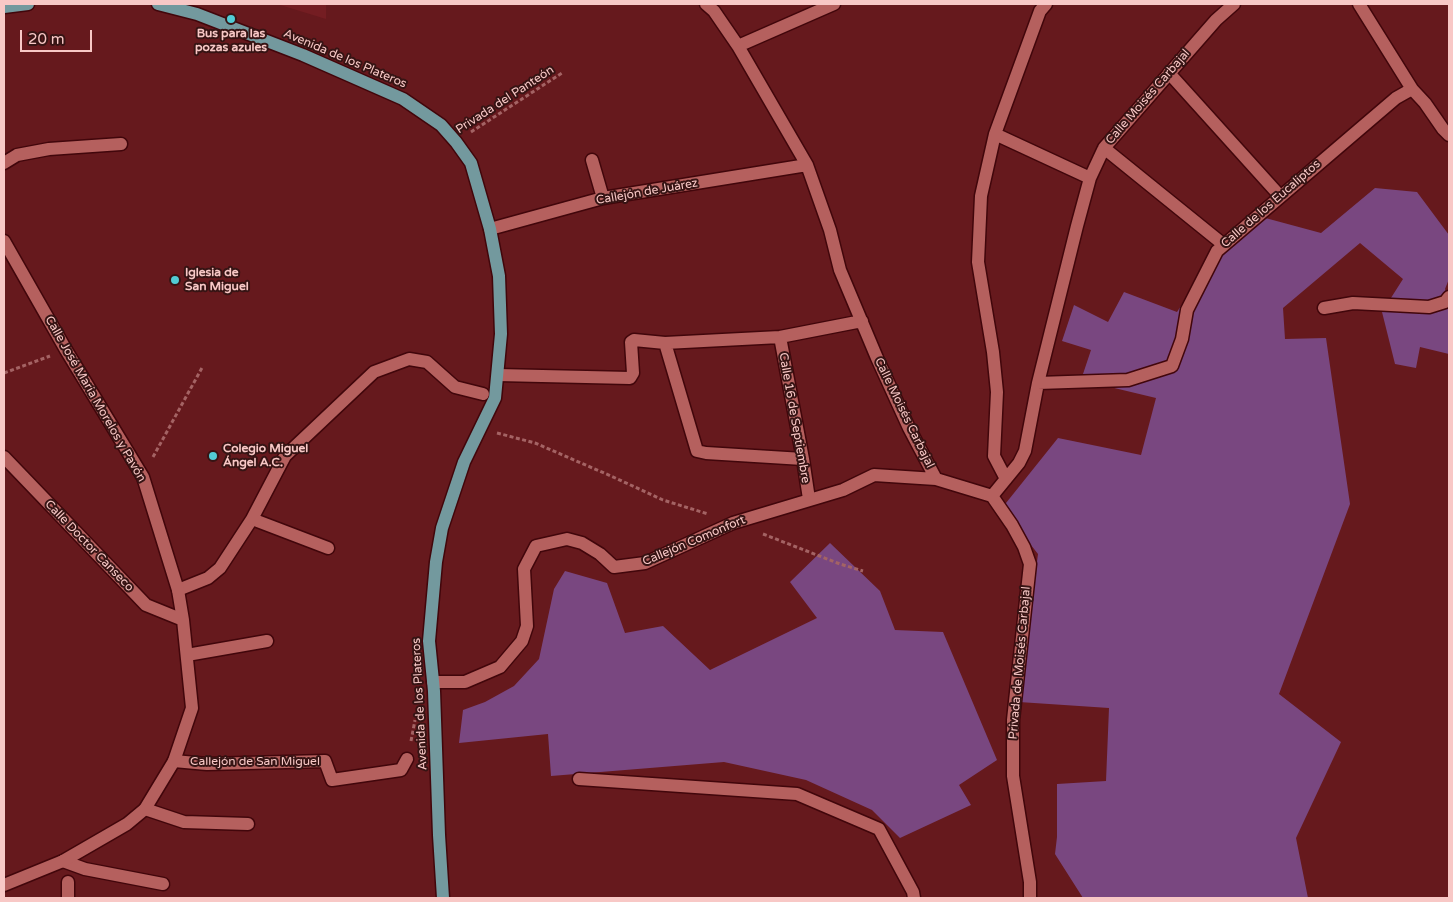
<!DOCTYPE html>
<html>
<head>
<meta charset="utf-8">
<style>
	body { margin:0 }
	#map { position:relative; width:1453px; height:902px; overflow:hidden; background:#66191d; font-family:"Varela Round",sans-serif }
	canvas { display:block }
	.frame { position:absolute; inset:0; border:5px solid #f8c8c6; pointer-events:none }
	.scale { position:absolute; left:20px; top:30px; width:72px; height:22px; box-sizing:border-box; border:2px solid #f8c8c6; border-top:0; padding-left:6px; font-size:15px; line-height:18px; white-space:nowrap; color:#f8c8c6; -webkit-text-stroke:4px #361414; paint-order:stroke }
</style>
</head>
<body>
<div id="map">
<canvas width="1453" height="902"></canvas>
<div class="frame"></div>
<div class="scale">20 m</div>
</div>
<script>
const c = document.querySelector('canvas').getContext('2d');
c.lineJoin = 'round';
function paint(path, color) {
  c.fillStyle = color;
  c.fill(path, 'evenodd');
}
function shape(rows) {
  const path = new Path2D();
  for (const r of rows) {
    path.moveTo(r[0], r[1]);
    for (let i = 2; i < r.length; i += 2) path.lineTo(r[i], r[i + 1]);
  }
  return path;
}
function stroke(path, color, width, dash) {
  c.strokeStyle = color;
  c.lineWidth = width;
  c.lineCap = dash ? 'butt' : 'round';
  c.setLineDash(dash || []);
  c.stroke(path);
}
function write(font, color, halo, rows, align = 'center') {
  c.font = font + ' "Varela Round",sans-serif';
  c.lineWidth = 4;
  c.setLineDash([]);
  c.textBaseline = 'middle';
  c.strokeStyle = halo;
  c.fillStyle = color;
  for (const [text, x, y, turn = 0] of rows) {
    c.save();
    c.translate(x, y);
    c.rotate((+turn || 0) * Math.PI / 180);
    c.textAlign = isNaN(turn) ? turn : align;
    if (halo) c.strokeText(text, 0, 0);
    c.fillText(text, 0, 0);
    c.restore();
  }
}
const built = shape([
	[277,4,326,4,326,19]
]);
const green = shape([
	[1375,188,1417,192,1449,235,1449,279,1445,289,1449,297,1449,354,1420,347,1416,368,1395,364,1382,312,1403,279,1360,243,1283,308,1285,339,1326,338,1350,504,1279,694,1341,742,1296,838,1308,898,1083,898,1055,854,1057,837,1057,784,1106,781,1109,708,1019,702,1038,554,1002,508,1058,438,1141,455,1156,398,1081,380,1091,350,1062,341,1074,305,1108,322,1124,292,1177,312,1215,253,1258,216,1321,233],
	[830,543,880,591,895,630,943,632,997,760,959,785,971,805,900,838,872,810,806,780,724,762,551,776,548,734,459,743,463,710,485,702,514,686,539,659,554,589,565,571,607,583,625,633,663,626,710,670,817,618,790,582]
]);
const path = shape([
	[471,132,562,73],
	[4,373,50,356],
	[497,433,535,443,611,476,663,500,708,514],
	[153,457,203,366],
	[763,534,840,564,863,571],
	[411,741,415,720]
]);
const service = shape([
	[145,809,184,822,248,824],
	[63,861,85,869,163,884]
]);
const pedestrian = shape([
	[252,519,328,548],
	[178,590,208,578,220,568,252,519,285,456,374,372,409,359,427,362,455,387,483,394],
	[174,761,207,764,325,761,332,780,401,770,407,759]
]);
const minor = shape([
	[706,4,714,11,738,46,807,165,830,230,840,270,877,358,909,428,936,479],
	[1359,4,1412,89,1425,103,1443,129,1449,135],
	[738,46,834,4],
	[1169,73,1280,196],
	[995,134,1090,178],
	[1104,148,1224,245],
	[592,160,603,198],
	[4,163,17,155,49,149,121,144],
	[490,229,603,198,807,165],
	[4,241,66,350,143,477,178,590,183,620,192,708,174,761,145,809,127,824,63,861,4,885],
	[1324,308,1353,303,1429,307,1445,302,1449,297],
	[780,337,803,459,809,499],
	[665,343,697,451,706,453,803,459],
	[498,375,630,378,633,373,631,342,634,340,665,343,780,337,862,321],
	[1038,383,1128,380,1172,366,1182,339,1187,310,1217,251,1396,98,1412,89],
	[4,457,146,605,183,620],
	[1006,479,994,456,997,392,993,352,978,262,981,196,995,134,1040,11,1046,4],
	[992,496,1019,463,1025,451,1038,383,1077,226,1090,178,1104,148,1216,20,1234,4],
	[992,496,1012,525,1024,547,1030,564,1013,720,1013,776,1030,882,1030,898],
	[187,655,267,641],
	[433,682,465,682,500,667,522,641,527,626,524,569,536,546,567,539,582,543,600,554,614,567,645,563,733,523,843,490,874,475,936,479,992,496],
	[579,779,797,794,879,829,913,892,914,898],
	[68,898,68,882]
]);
const primary = shape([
	[158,4,197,14,303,55,403,99,441,125,456,142,471,163,490,229,499,276,501,334,495,398,464,462,442,528,436,562,429,641,434,691,439,835,443,898],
	[4,7,28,4]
]);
const markers = [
	[231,19,5,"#52ccd5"],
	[175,280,5,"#52ccd5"],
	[213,456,5,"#52ccd5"]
];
const poiNames = [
	["Bus para las",231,34,"center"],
	["pozas azules",231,48,"center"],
	["Iglesia de",185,273],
	["San Miguel",185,287],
	["Colegio Miguel",223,449],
	["Ángel A.C.",223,463]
];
const streetNames = [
	["Avenida de los Plateros",345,59,23],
	["Calle Moisés Carbajal",1148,97,-49],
	["Privada del Panteón",505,100,-33],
	["Callejón de Juárez",647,192,-10],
	["Calle de los Eucaliptos",1271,204,-41],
	["Calle José María Morelos y Pavón",95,399,60],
	["Calle Moisés Carbajal",904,413,64],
	["Calle 16 de Septiembre",794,418,80],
	["Callejón Comonfort",694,541,-23],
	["Calle Doctor Canseco",89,546,46],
	["Privada de Moisés Carbajal",1020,663,-85],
	["Avenida de los Plateros",420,704,-93],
	["Callejón de San Miguel",255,762]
];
paint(built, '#741d22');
paint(green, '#794780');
stroke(service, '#41060b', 15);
stroke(pedestrian, '#41060b', 15);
stroke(minor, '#41060b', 15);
stroke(primary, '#41060b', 15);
stroke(path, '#a46364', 3, [4, 2.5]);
stroke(service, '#b5605e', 12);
stroke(pedestrian, '#b5605e', 12);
stroke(minor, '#b5605e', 12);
stroke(primary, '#73999e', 12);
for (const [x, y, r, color] of markers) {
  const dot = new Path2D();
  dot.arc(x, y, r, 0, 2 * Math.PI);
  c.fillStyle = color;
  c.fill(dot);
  stroke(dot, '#361414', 2);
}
write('bold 12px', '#f8c8c6', '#361414', poiNames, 'left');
write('12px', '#f8c8c6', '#361414', streetNames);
</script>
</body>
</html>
